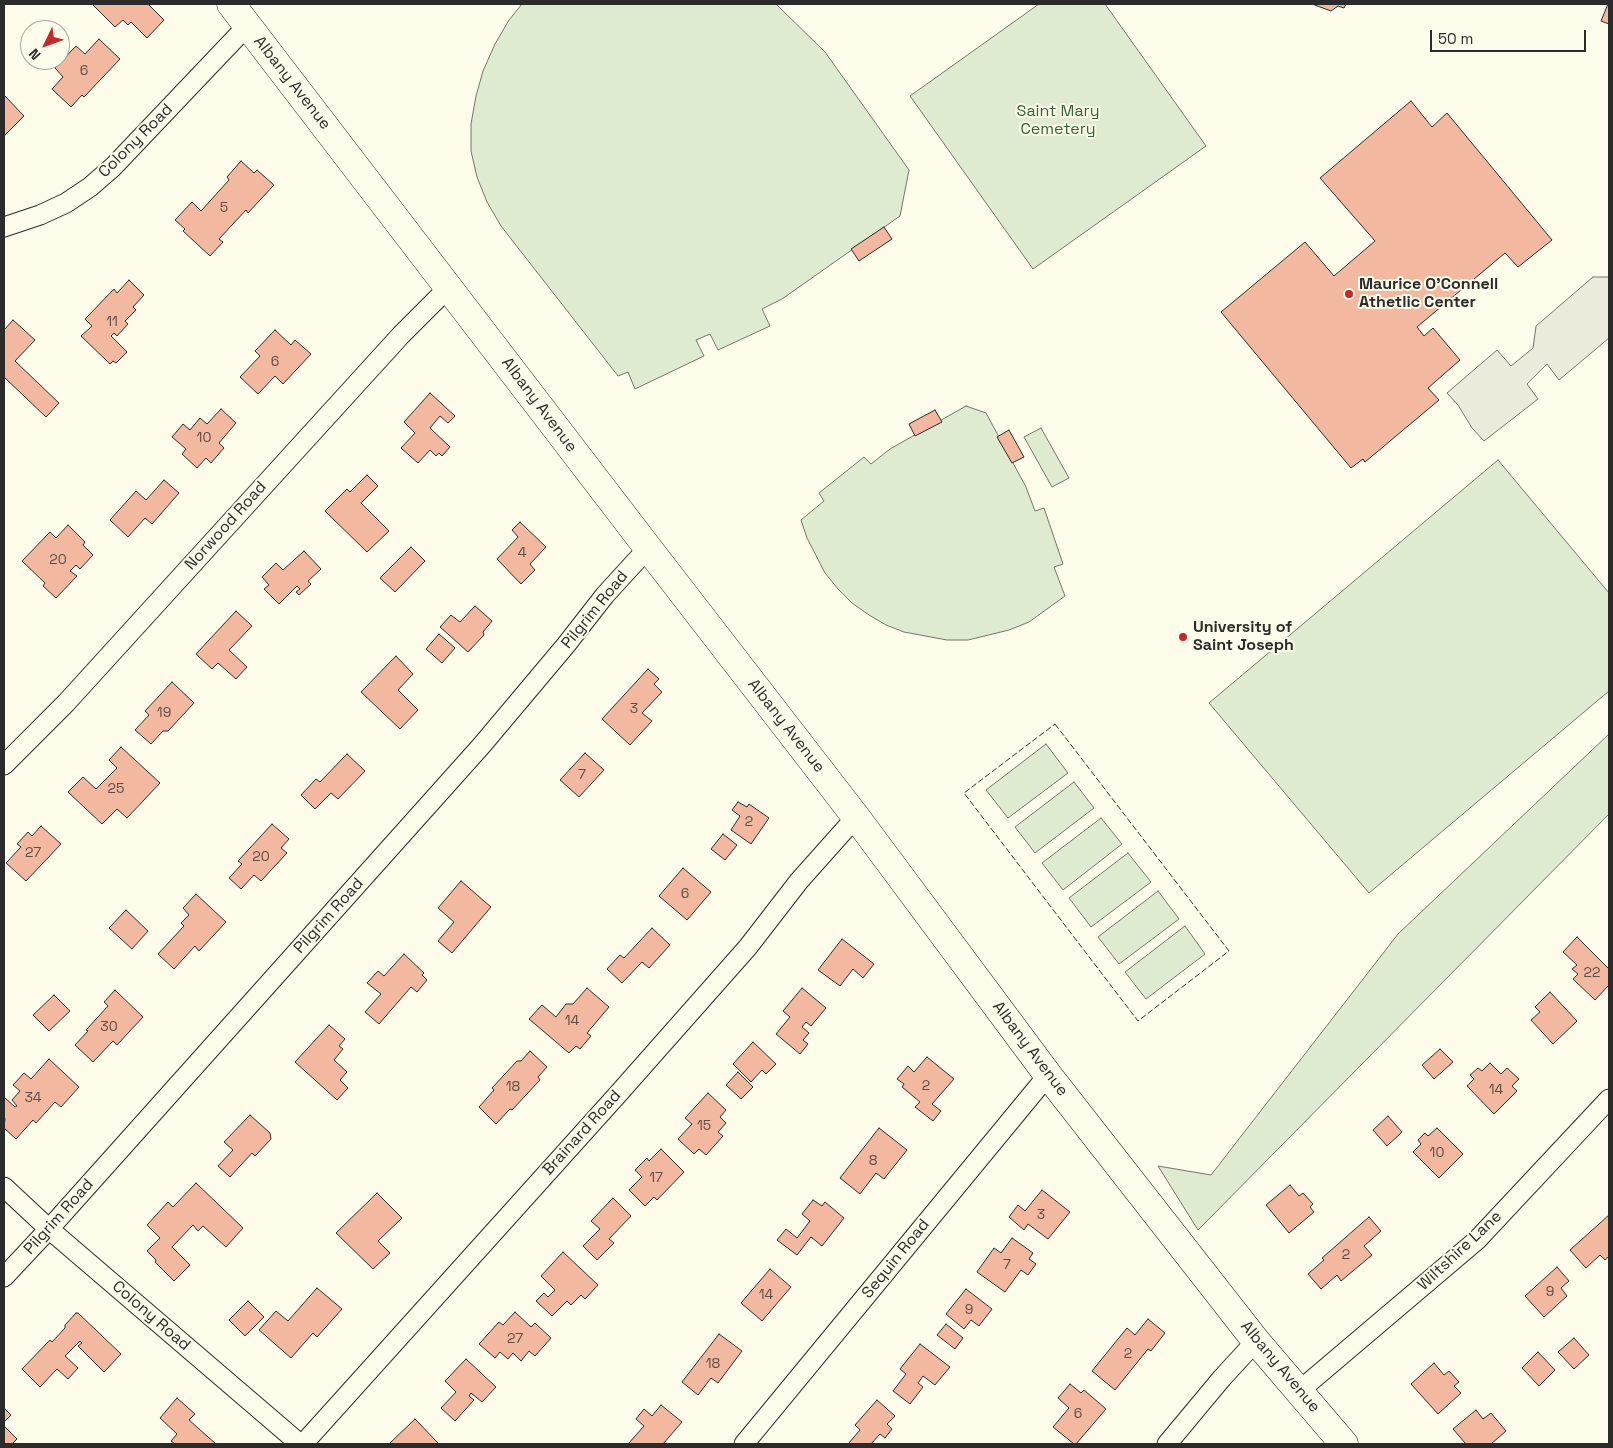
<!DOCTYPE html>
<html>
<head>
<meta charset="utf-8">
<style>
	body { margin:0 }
	#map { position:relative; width:1613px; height:1448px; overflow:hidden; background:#fdfbea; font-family:"Space Grotesk",sans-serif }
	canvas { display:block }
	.frame { position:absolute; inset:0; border:5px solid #2b2b2b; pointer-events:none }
	.north { position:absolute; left:20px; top:20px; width:50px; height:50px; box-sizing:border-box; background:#fdfbea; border:1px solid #a9a89e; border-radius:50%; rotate:228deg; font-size:14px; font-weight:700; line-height:20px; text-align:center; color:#2b2b2b }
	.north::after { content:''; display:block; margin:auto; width:18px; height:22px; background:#c62828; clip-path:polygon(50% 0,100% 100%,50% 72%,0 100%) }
	.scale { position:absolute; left:1430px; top:30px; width:156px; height:22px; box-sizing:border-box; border:2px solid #2b2b2b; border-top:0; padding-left:6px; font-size:15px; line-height:18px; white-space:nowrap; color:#2b2b2b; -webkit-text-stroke:4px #fdfbea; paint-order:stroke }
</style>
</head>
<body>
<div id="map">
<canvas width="1613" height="1448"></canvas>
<div class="frame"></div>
<div class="north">N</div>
<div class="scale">50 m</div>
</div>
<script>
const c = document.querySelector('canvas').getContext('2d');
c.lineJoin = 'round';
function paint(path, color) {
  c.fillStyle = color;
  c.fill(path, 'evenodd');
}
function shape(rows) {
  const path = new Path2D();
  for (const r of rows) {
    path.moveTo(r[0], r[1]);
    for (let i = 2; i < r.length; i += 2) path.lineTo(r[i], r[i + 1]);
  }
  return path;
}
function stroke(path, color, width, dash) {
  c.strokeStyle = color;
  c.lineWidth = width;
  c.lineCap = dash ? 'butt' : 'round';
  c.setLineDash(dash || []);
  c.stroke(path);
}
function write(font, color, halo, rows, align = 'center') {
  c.font = font + ' "Space Grotesk",sans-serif';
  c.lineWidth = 4;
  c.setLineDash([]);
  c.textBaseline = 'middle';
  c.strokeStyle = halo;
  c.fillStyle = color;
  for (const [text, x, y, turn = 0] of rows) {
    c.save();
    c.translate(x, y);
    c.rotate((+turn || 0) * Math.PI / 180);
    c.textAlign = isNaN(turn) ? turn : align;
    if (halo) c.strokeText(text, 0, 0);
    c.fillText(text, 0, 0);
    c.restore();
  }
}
const green = shape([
	[522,4,776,4,825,52,909,170,900,216,782,299,762,309,770,326,718,350,710,334,696,340,704,356,635,389,628,372,618,376,501,226,487,202,477,177,471,151,471,124,476,96,483,71,495,44,509,20,522,4],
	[1039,4,1105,4,1206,146,1033,269,910,96,1039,4],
	[966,406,986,413,1026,487,1035,511,1044,508,1063,564,1054,567,1065,596,1029,622,1009,630,968,640,947,640,904,632,886,625,869,615,852,603,838,589,825,573,807,538,801,520,824,501,819,493,864,457,871,464,890,449,966,406],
	[1041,428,1069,478,1052,487,1024,437,1041,428],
	[1498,460,1609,593,1609,691,1369,893,1209,703,1498,460],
	[1609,734,1609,814,1198,1230,1158,1166,1211,1175,1398,934,1609,734],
	[1046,744,1068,773,1008,818,986,790,1046,744],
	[1074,782,1094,808,1035,853,1015,827,1074,782],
	[1101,818,1122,844,1063,890,1042,863,1101,818],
	[1128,853,1151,882,1091,927,1069,898,1128,853],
	[1158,891,1179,919,1119,964,1098,937,1158,891],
	[1185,926,1205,954,1146,999,1125,972,1185,926]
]);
const parking = shape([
	[1593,277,1609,277,1609,338,1559,380,1547,364,1527,384,1538,399,1484,441,1472,428,1458,405,1447,393,1497,350,1511,366,1533,348,1536,326,1593,277]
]);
const building = shape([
	[94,4,150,4,149,5,164,20,147,38,131,22,128,25,123,20,115,27,93,5,94,4],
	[1312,4,1346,4,1344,8,1338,6,1331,11,1312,4],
	[1608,4,1609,4,1609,24,1601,21,1608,4],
	[99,39,120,59,84,97,82,95,71,107,52,89,63,77,55,68,76,46,85,54,99,39],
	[4,95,24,116,4,136,4,95],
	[1411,101,1432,127,1447,113,1552,240,1518,267,1505,253,1417,327,1424,336,1433,328,1460,360,1428,388,1439,400,1365,462,1363,459,1351,468,1221,312,1305,242,1334,276,1375,241,1320,178,1411,101],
	[241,161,254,173,257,170,274,185,248,213,246,210,219,239,223,242,210,256,183,231,185,229,175,220,192,202,201,211,229,180,227,177,241,161],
	[884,227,892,239,859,261,851,249,884,227],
	[129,280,144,295,133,307,136,310,125,321,128,324,117,336,114,333,111,336,127,352,116,363,113,361,110,364,81,336,92,326,85,319,114,289,117,293,129,280],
	[13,320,35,340,15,361,59,403,46,417,4,377,4,330,13,320],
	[275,330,291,345,295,340,311,354,283,384,275,376,258,394,240,377,260,356,255,351,275,330],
	[430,393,455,416,448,423,440,416,430,428,450,447,442,456,439,453,436,456,430,450,418,463,401,448,415,433,404,422,430,393],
	[221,409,236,423,219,443,224,448,211,463,206,458,197,468,182,454,186,449,172,437,183,424,190,430,200,418,207,424,221,409],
	[935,410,942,422,915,436,909,424,935,410],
	[1009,430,1024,457,1012,463,997,437,1009,430],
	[367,475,378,486,361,503,389,531,367,552,325,511,347,489,350,492,367,475],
	[164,480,179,493,152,524,145,518,128,537,110,520,136,491,146,500,164,480],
	[520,522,546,547,530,564,535,570,521,584,497,559,518,537,512,530,520,522],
	[68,525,85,542,83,545,93,555,80,569,76,565,70,571,77,576,56,598,43,586,45,583,22,561,50,532,56,538,68,525],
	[411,547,425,561,395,592,380,578,411,547],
	[304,551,321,569,308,581,311,584,299,595,296,592,300,589,297,586,279,604,264,589,269,585,262,577,276,563,283,570,304,551],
	[475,606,492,621,483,632,484,635,468,652,440,627,451,615,460,622,475,606],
	[236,611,252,626,229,650,247,667,236,679,218,663,212,669,196,654,236,611],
	[439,634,455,648,442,663,426,649,439,634],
	[396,656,413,674,398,690,418,710,400,729,361,692,396,656],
	[648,669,659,679,654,684,662,692,642,713,652,721,630,745,602,719,648,669],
	[172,682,194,703,168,731,163,731,151,744,135,730,149,715,145,711,172,682],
	[121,747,160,783,127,818,117,809,102,824,68,792,83,777,96,789,117,768,109,760,121,747],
	[585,753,604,770,579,797,560,780,585,753],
	[347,754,365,771,338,799,331,793,315,809,301,795,316,779,320,782,347,754],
	[738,802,747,807,749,804,769,818,751,844,731,830,740,816,732,810,738,802],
	[272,824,289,839,281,848,287,853,261,881,254,875,241,889,229,878,242,864,238,861,272,824],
	[41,826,61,844,26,881,6,863,21,847,17,844,28,832,32,836,41,826],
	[723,834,737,845,725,860,711,849,723,834],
	[683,868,711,892,687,920,659,896,683,868],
	[461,881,491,907,452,953,438,941,454,922,438,908,461,881],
	[196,894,226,922,199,951,195,946,174,969,158,954,184,926,181,923,189,915,183,908,196,894],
	[126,910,148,931,132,949,109,928,126,910],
	[652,928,670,945,649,968,642,962,622,983,607,969,620,955,624,958,652,928],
	[1577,937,1609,969,1609,985,1595,1000,1573,979,1578,974,1572,969,1577,965,1563,952,1577,937],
	[842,939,874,964,863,978,853,969,840,986,818,970,842,939],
	[404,954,424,973,422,975,427,980,417,992,411,987,379,1024,365,1012,381,994,367,983,378,971,384,976,404,954],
	[587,988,609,1007,587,1033,591,1036,580,1049,576,1046,569,1053,529,1019,542,1005,556,1017,566,1004,573,1004,587,988],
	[802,988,826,1008,811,1026,806,1022,802,1027,809,1033,803,1040,808,1044,800,1054,776,1034,790,1017,783,1011,802,988],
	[115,990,143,1017,117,1045,113,1041,93,1062,75,1045,88,1031,86,1030,108,1006,104,1002,115,990],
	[1550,992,1577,1021,1553,1044,1531,1020,1540,1012,1535,1007,1550,992],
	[54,995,70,1011,49,1031,33,1015,54,995],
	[329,1025,345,1039,339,1046,343,1049,334,1060,347,1072,340,1080,348,1088,337,1100,295,1062,329,1025],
	[753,1042,776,1064,766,1074,762,1070,751,1082,733,1064,753,1042],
	[1440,1049,1453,1062,1434,1079,1422,1065,1440,1049],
	[530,1051,547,1067,538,1077,540,1080,512,1110,510,1109,496,1124,479,1107,494,1090,492,1088,517,1061,521,1061,530,1051],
	[927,1057,954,1079,932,1104,941,1111,933,1121,915,1107,920,1102,902,1087,904,1084,897,1079,908,1066,914,1072,927,1057],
	[49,1059,79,1087,61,1107,55,1102,36,1123,33,1120,16,1139,4,1128,5,1118,4,1117,4,1097,15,1107,17,1106,12,1100,20,1091,13,1085,24,1073,31,1079,49,1059],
	[1490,1063,1501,1074,1507,1068,1519,1079,1512,1086,1517,1091,1494,1114,1467,1086,1474,1079,1470,1075,1478,1068,1482,1071,1490,1063],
	[738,1072,753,1087,741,1099,726,1085,738,1072],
	[708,1093,726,1110,720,1117,726,1123,718,1132,723,1136,706,1155,699,1149,694,1154,678,1139,692,1124,685,1118,708,1093],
	[250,1115,270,1133,271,1139,255,1156,252,1153,230,1177,218,1166,233,1150,224,1142,250,1115],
	[1388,1116,1402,1132,1387,1146,1373,1130,1388,1116],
	[879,1128,907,1150,884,1179,876,1173,860,1194,840,1178,879,1128],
	[1437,1128,1463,1154,1439,1178,1413,1152,1421,1144,1418,1140,1425,1133,1428,1136,1437,1128],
	[661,1149,684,1172,657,1200,654,1197,645,1206,629,1190,642,1177,635,1170,647,1158,649,1161,661,1149],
	[196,1183,243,1228,226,1247,203,1226,198,1231,193,1225,172,1247,190,1265,174,1281,155,1262,156,1260,147,1251,160,1238,147,1225,168,1202,173,1207,196,1183],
	[1290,1185,1299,1196,1303,1193,1313,1204,1310,1207,1314,1212,1289,1233,1266,1205,1290,1185],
	[1042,1190,1070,1212,1048,1239,1028,1224,1024,1230,1009,1217,1018,1205,1025,1211,1042,1190],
	[377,1193,402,1218,378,1241,390,1253,373,1269,336,1233,377,1193],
	[613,1198,631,1216,609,1239,614,1243,597,1260,583,1246,600,1229,591,1221,613,1198],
	[813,1200,822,1206,825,1202,844,1218,822,1246,811,1237,797,1255,777,1240,786,1229,797,1238,810,1221,802,1214,813,1200],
	[1609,1215,1609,1256,1605,1260,1600,1255,1586,1268,1570,1250,1609,1215],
	[1369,1217,1381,1231,1364,1246,1372,1255,1341,1281,1337,1275,1321,1289,1308,1274,1324,1260,1322,1258,1369,1217],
	[1012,1238,1033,1253,1029,1259,1036,1264,1028,1275,1021,1270,1005,1292,977,1272,994,1248,1001,1253,1012,1238],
	[563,1252,598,1285,585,1299,581,1295,571,1305,567,1301,552,1316,536,1301,544,1293,548,1297,555,1290,541,1276,563,1252],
	[1557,1267,1569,1281,1561,1288,1567,1296,1544,1317,1525,1296,1557,1267],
	[770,1269,791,1287,762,1321,741,1303,770,1269],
	[317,1288,342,1309,317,1337,313,1333,291,1358,259,1330,276,1311,288,1321,317,1288],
	[966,1289,992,1309,979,1326,971,1320,964,1329,946,1314,966,1289],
	[248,1301,264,1317,245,1336,229,1320,248,1301],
	[515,1312,531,1327,535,1323,551,1338,535,1356,529,1351,521,1361,513,1353,508,1359,500,1352,495,1358,479,1344,499,1322,503,1325,515,1312],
	[76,1313,78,1313,121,1354,104,1372,78,1346,82,1343,80,1341,65,1356,78,1368,68,1379,57,1369,40,1387,22,1369,50,1340,52,1342,65,1328,65,1325,76,1313],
	[1148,1319,1165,1333,1151,1351,1148,1349,1115,1390,1092,1371,1127,1328,1135,1335,1148,1319],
	[946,1324,963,1338,955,1349,937,1335,946,1324],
	[719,1334,742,1351,718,1383,711,1378,698,1395,682,1382,719,1334],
	[1574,1338,1589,1355,1574,1369,1558,1352,1574,1338],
	[920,1344,950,1367,935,1385,923,1376,918,1383,923,1387,910,1404,893,1391,906,1374,900,1369,920,1344],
	[1538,1352,1555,1370,1539,1386,1522,1368,1538,1352],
	[466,1359,496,1387,482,1402,471,1393,469,1396,474,1400,455,1421,441,1408,456,1392,445,1381,466,1359],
	[1434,1363,1444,1375,1449,1371,1459,1382,1454,1386,1461,1393,1438,1414,1411,1384,1434,1363],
	[1070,1384,1081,1393,1084,1390,1106,1409,1076,1444,1074,1444,1053,1427,1069,1408,1058,1398,1070,1384],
	[177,1398,195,1414,189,1420,216,1444,175,1444,171,1441,177,1434,160,1418,177,1398],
	[877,1400,895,1416,887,1424,892,1429,885,1438,880,1434,871,1444,848,1444,860,1430,855,1425,877,1400],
	[661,1405,682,1422,663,1444,628,1444,644,1426,636,1419,644,1409,652,1416,661,1405],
	[4,1408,11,1415,4,1422,4,1408],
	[1476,1410,1483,1419,1491,1413,1506,1431,1491,1444,1466,1444,1453,1429,1476,1410],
	[415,1419,438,1443,437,1444,389,1444,415,1419],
	[4,1426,17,1439,12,1444,4,1444,4,1426]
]);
const minor = shape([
	[4,227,40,215,66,203,90,187,113,167,248,25],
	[4,765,66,703,401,335,449,287],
	[4,1187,49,1229,300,1444],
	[4,1277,49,1229,482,745,566,645,605,595,648,548],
	[1299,1391,1477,1240,1609,1099],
	[303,1444,619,1093,748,947,799,881,856,817],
	[744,1444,1048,1075],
	[1167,1444,1222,1378,1256,1341]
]);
const trunk = shape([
	[231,4,648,548,856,817,1048,1075,1256,1341,1344,1444]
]);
const fence = shape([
	[1055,724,1229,951,1138,1021,964,793,1055,724]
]);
const markers = [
	[1349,294,5,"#c62828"],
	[1183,637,5,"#c62828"]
];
const numberNames = [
	["6",84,71],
	["5",224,208],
	["11",112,322],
	["6",275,362],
	["10",204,438],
	["4",522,553],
	["20",58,560],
	["3",634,709],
	["19",164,713],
	["7",582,775],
	["25",116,789],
	["2",749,822],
	["27",33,853],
	["20",261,857],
	["6",685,894],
	["22",1592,973],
	["14",572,1021],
	["30",109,1027],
	["2",926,1086],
	["18",513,1087],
	["14",1496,1090],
	["34",33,1098],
	["15",704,1126],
	["10",1437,1153],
	["8",873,1161],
	["17",656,1178],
	["3",1041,1215],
	["2",1346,1255],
	["7",1007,1265],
	["9",1550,1292],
	["14",766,1295],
	["9",969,1310],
	["27",515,1339],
	["2",1128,1354],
	["18",713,1364],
	["6",1078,1414]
];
const streetNames = [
	["Albany Avenue",292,83,52],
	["Colony Road",136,141,-45],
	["Albany Avenue",539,405,53],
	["Norwood Road",226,526,-48],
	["Pilgrim Road",595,610,-51],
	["Albany Avenue",786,726,52],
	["Pilgrim Road",329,916,-48],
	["Albany Avenue",1030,1049,53],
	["Brainard Road",582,1133,-48],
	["Pilgrim Road",59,1217,-48],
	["Wiltshire Lane",1460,1251,-43],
	["Sequin Road",896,1259,-51],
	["Colony Road",151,1316,41],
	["Albany Avenue",1280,1367,50]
];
const parkNames = [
	["Saint Mary",1058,112],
	["Cemetery",1058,130]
];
const poiNames = [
	["Maurice O'Connell",1359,285],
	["Athetlic Center",1359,303],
	["University of",1193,628],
	["Saint Joseph",1193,646]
];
paint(green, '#deebd1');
stroke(green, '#74746e', 1);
paint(parking, '#eceadb');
stroke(parking, '#74746e', 1);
paint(building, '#f2b8a0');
stroke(building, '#2b2b2b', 1);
stroke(minor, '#2b2b2b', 21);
stroke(trunk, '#2b2b2b', 29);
stroke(minor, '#fdfbea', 19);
stroke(trunk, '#fdfbea', 28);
stroke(fence, '#2b2b2b', 1, [6, 2.5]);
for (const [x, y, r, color] of markers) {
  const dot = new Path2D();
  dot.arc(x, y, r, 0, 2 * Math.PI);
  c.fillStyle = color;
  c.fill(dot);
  stroke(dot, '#fdfbea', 2);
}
write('14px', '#5d4e48', null, numberNames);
write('16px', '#2b2b2b', '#fdfbea', streetNames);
write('16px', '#34623c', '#fdfbea', parkNames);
write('bold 16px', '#2b2b2b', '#fdfbea', poiNames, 'left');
</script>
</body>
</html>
